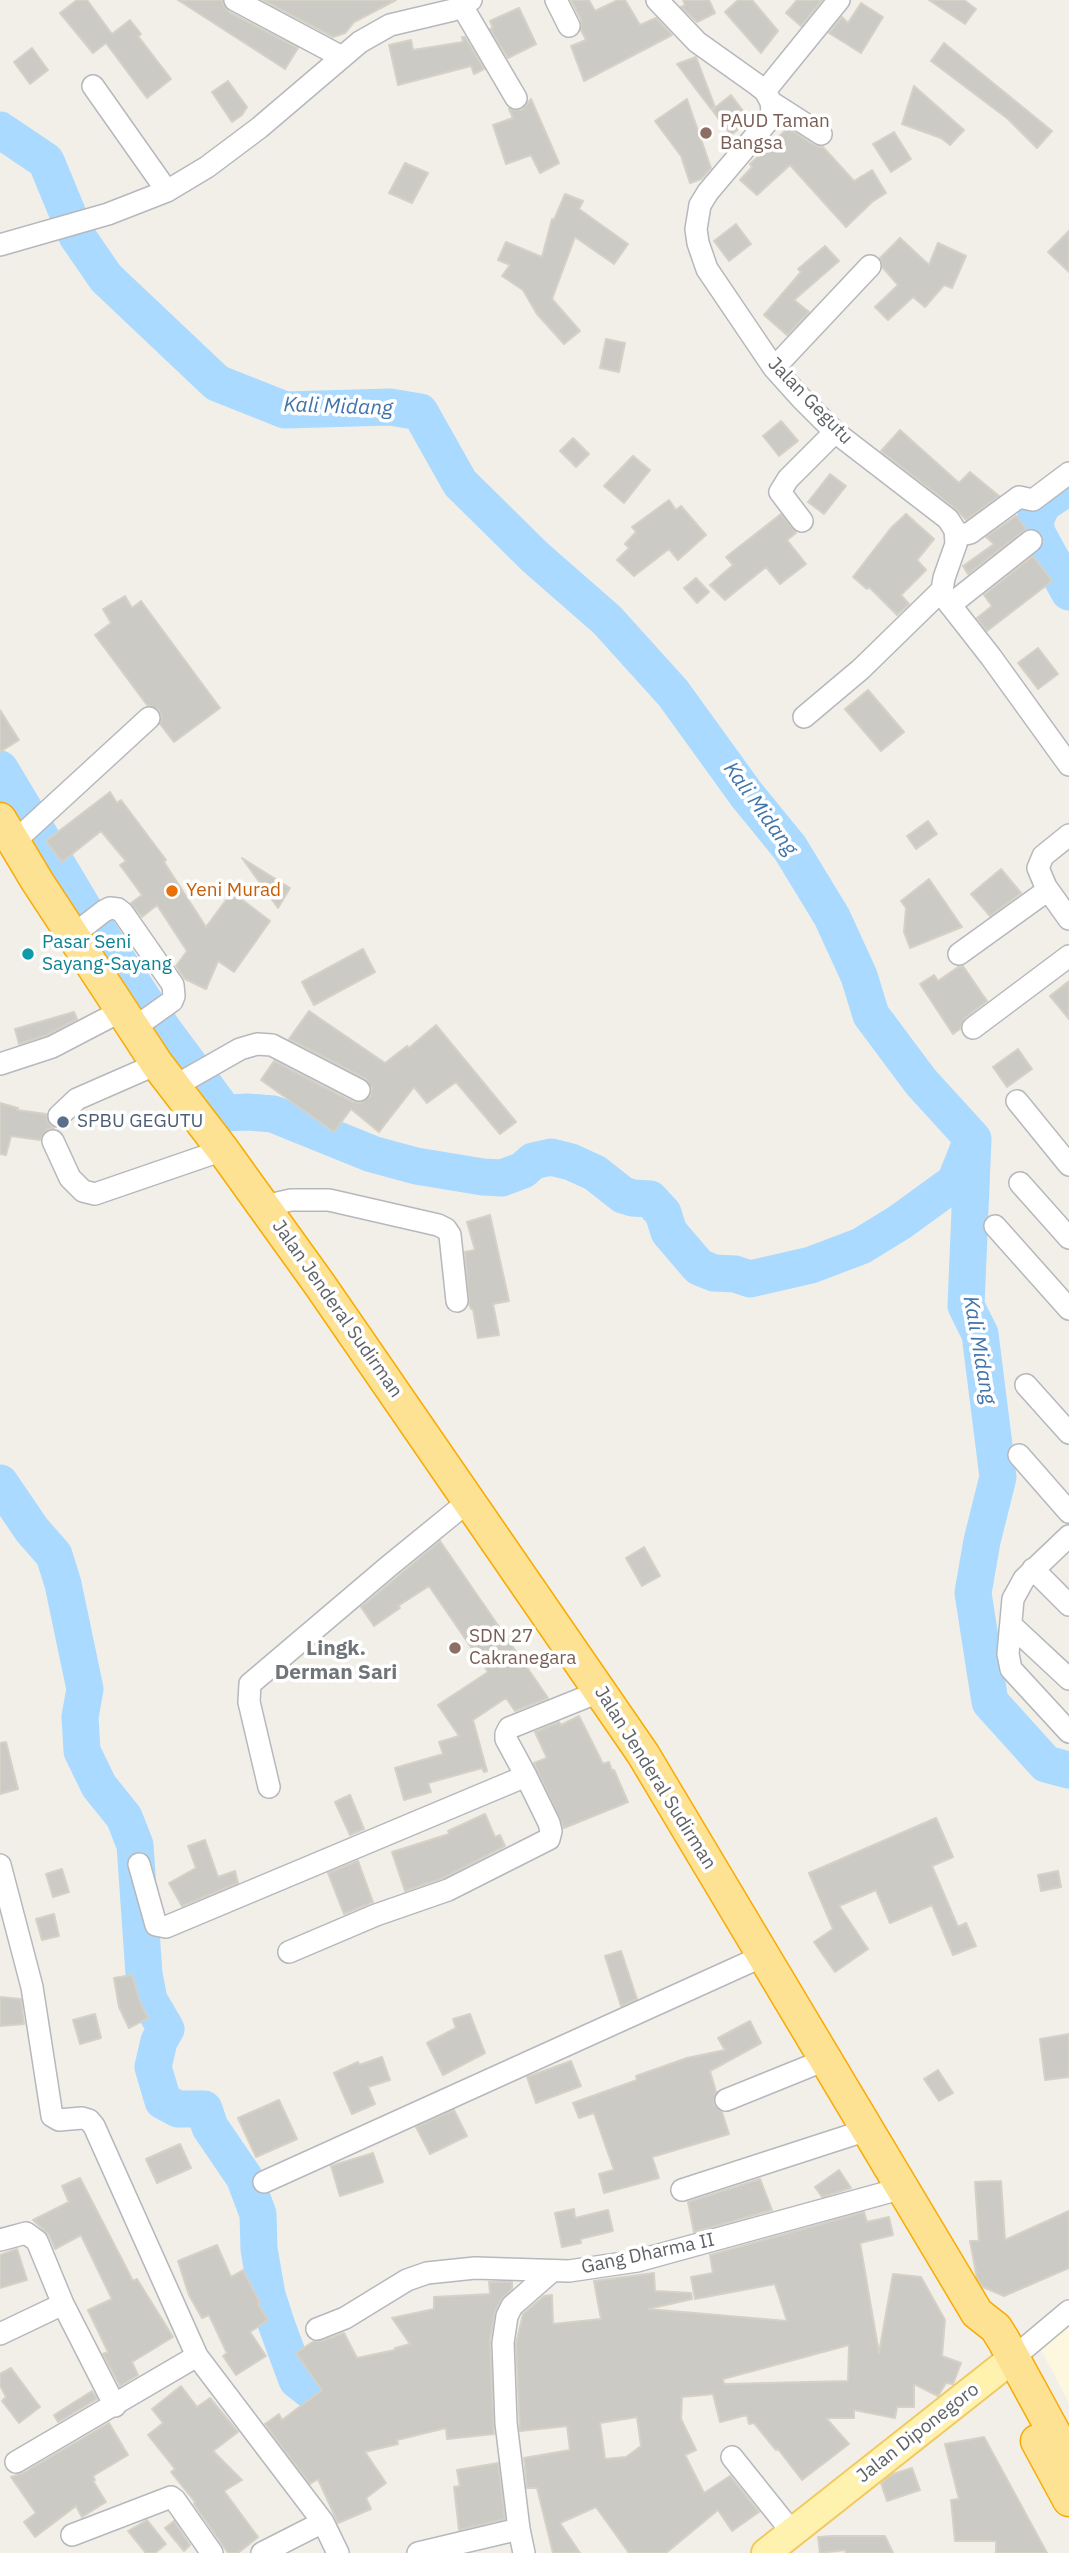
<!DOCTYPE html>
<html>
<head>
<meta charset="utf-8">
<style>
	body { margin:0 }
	canvas { display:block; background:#f1efe8 }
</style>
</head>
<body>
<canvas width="1069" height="2553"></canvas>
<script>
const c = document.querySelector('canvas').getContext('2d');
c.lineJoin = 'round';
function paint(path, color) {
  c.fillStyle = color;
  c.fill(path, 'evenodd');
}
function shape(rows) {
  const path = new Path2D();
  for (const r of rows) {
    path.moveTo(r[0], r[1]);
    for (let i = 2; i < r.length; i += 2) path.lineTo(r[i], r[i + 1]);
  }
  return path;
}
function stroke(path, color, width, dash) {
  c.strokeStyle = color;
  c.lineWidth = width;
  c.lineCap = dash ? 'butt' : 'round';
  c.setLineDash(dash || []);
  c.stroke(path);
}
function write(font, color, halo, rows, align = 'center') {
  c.font = font + ' "IBM Plex Sans",sans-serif';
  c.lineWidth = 7;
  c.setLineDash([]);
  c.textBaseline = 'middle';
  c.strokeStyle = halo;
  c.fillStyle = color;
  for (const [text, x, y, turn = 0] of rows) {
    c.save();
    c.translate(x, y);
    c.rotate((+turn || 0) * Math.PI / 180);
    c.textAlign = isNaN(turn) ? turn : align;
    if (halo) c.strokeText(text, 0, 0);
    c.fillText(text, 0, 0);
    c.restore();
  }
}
const commercial = shape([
	[1069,2317,1069,2403,1037,2342]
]);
const river = shape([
	[0,130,46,161,77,236,106,278,217,383,285,410,390,407,420,412,460,483,535,557,607,620,673,693,746,794,790,848,832,917,859,976,871,1015,921,1082,973,1139,966,1306,980,1334,998,1477,982,1541,973,1593,990,1702,1046,1764,1069,1770],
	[1069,486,1043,504,1035,520,1037,533,1069,592],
	[0,769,85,911,162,1028,225,1113,248,1112,273,1114,372,1154,416,1166,483,1177,502,1178,523,1170,533,1161,551,1157,571,1162,595,1173,623,1195,633,1198,650,1199,663,1213,669,1232,699,1267,714,1273,735,1274,750,1279,811,1265,861,1246,900,1222,955,1182,969,1147],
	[0,1483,32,1530,54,1555,63,1584,85,1689,80,1717,82,1751,99,1786,124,1817,135,1845,144,1974,149,2000,166,2029,159,2041,153,2067,163,2101,178,2109,204,2109,210,2127,244,2177,258,2214,259,2249,267,2295,277,2326,297,2380,311,2391]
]);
const building = shape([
	[77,0,87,0,112,34,130,20,141,34,138,36,171,79,147,98,106,43,93,53,60,13,77,0],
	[178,0,222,0,224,6,229,12,298,48,285,69,178,0],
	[263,0,396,0,354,22,345,33,333,37,263,0],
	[571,0,589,0,595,11,618,0,625,0,640,25,656,18,672,35,584,81,571,46,586,40,581,30,581,20,571,0],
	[683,0,709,0,715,13,697,22,681,7,685,5,683,0],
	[738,0,752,0,778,31,761,53,725,12,738,0],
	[797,0,822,0,801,26,786,13,797,0],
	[929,0,964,0,976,9,965,24,929,0],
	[861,3,883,17,861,53,829,33,842,17,848,23,861,3],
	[519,8,536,44,508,58,490,29,493,28,490,21,519,8],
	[462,37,465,37,484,69,474,74,471,66,398,85,389,45,411,40,413,50,463,42,462,37],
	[944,43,1052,131,1037,148,1008,119,931,61,944,43],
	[32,48,48,70,30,84,14,62,32,48],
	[696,57,715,107,711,109,677,64,696,57],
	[228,81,247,107,242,115,232,122,212,92,228,81],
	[914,86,964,130,950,145,941,138,902,124,914,86],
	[731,95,750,120,731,135,712,110,731,95],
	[531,99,559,163,540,173,531,155,506,164,493,125,513,118,509,109,522,110,531,99],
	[687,99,711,168,701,179,690,183,681,156,655,121,687,99],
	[788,128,814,145,823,147,854,181,872,170,886,193,872,202,846,227,790,165,757,195,740,180,752,167,750,164,788,128],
	[894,132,911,159,891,172,873,144,894,132],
	[405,163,428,173,412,203,389,193,405,163],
	[565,194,583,201,579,209,628,244,614,264,575,237,552,299,580,331,564,344,537,314,523,290,502,276,510,265,498,260,506,242,542,257,552,219,554,220,565,194],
	[736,224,751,244,729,261,714,241,736,224],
	[1069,231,1069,272,1048,252,1069,231],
	[900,238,929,265,938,243,966,256,952,288,944,285,925,307,913,297,888,320,875,307,898,285,883,268,880,258,900,238],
	[825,246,839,261,794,300,809,312,787,335,764,315,801,272,798,269,825,246],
	[606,339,625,343,619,372,600,368,606,339],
	[781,421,798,441,779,456,763,436,781,421],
	[900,430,959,483,970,472,999,496,966,520,956,509,881,451,900,430],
	[573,438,589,454,576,467,560,451,573,438],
	[633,456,650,470,624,503,604,486,633,456],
	[830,474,846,486,824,514,808,502,830,474],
	[669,500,676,510,681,506,706,535,678,560,669,549,634,576,617,560,629,548,625,544,636,532,632,527,669,500],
	[781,514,796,533,787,540,806,564,780,584,766,567,725,600,710,585,733,565,726,557,781,514],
	[906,514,934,539,917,560,926,570,901,595,909,604,897,615,869,587,867,589,853,577,891,528,906,514],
	[1016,516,1026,529,968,574,963,566,994,544,986,537,1016,516],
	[1033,556,1052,581,987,631,977,618,992,606,984,595,1033,556],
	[696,578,709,592,697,603,684,588,696,578],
	[125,596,132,608,141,601,220,708,174,742,160,724,162,716,159,710,147,705,95,635,111,623,103,609,125,596],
	[1038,648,1058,674,1038,689,1018,663,1038,648],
	[868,690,904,732,881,751,845,709,868,690],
	[0,710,19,740,0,752,0,710],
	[110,792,117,803,121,800,166,860,164,862,206,927,232,892,270,921,234,972,218,961,206,989,185,979,176,966,187,951,157,905,142,917,131,903,142,895,120,865,126,861,101,831,62,862,46,841,110,792],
	[928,821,937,834,916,849,907,836,928,821],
	[242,858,290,888,278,908,242,858],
	[1001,869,1021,893,990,916,971,894,1001,869],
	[929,879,962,927,910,948,904,932,906,908,901,901,929,879],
	[363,949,375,972,314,1005,302,982,363,949],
	[963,966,987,1001,965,1018,960,1029,953,1034,920,984,934,975,938,981,958,967,963,966],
	[1069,981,1069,1019,1050,996,1069,981],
	[309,1011,385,1063,407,1046,409,1048,436,1025,516,1122,500,1134,456,1082,427,1103,414,1087,379,1132,351,1109,334,1132,261,1080,274,1061,353,1102,360,1103,370,1097,372,1089,366,1079,289,1039,309,1011],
	[74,1012,77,1019,47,1035,19,1044,15,1029,74,1012],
	[1018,1049,1032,1069,1007,1087,993,1067,1018,1049],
	[0,1103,18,1108,17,1110,46,1114,49,1124,54,1128,47,1129,40,1140,11,1136,6,1155,0,1154,0,1103],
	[490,1215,509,1301,493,1304,499,1335,478,1338,473,1309,471,1309,469,1304,465,1252,475,1250,467,1222,490,1215],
	[440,1541,548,1698,515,1711,506,1698,473,1720,487,1771,484,1772,482,1768,428,1783,431,1792,404,1800,395,1768,443,1754,439,1742,459,1736,438,1705,488,1672,429,1586,398,1606,400,1608,374,1626,361,1607,440,1541],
	[644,1547,660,1576,642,1586,626,1558,644,1547],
	[579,1716,603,1764,609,1762,612,1771,614,1770,628,1802,564,1828,534,1763,547,1758,535,1732,559,1722,561,1725,579,1716],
	[6,1742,18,1789,0,1794,0,1743,6,1742],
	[350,1795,364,1829,350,1835,335,1802,350,1795],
	[485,1814,495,1837,500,1835,505,1846,443,1878,405,1891,392,1852,449,1834,448,1831,485,1814],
	[936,1818,953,1857,932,1866,958,1927,966,1923,976,1946,953,1955,932,1905,890,1923,876,1890,839,1906,868,1949,835,1972,814,1942,833,1929,809,1873,936,1818],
	[205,1840,218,1877,235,1871,238,1883,182,1906,169,1883,196,1868,188,1846,205,1840],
	[358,1861,373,1902,344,1914,328,1873,358,1861],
	[62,1869,69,1892,53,1897,46,1874,62,1869],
	[1058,1871,1061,1887,1041,1891,1038,1875,1058,1871],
	[54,1914,59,1936,42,1940,36,1919,54,1914],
	[621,1951,637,1999,621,2006,605,1956,621,1951],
	[132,1975,140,2002,148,2018,129,2028,119,2007,114,1978,132,1975],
	[0,1997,21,1999,24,2024,0,2026,0,1997],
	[95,2014,101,2038,80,2044,73,2020,95,2014],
	[470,2014,485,2053,443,2075,427,2043,456,2028,453,2019,470,2014],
	[750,2021,761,2043,710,2071,716,2092,714,2104,722,2112,729,2134,652,2157,659,2178,604,2193,599,2174,614,2170,594,2113,579,2118,573,2103,637,2080,636,2076,687,2058,725,2050,718,2038,750,2021],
	[1069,2034,1069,2077,1045,2080,1040,2039,1069,2034],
	[382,2057,390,2080,368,2087,375,2104,352,2114,334,2073,358,2062,359,2065,382,2057],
	[571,2061,581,2086,536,2103,527,2077,571,2061],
	[938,2070,953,2093,939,2101,924,2079,938,2070],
	[279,2100,297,2139,256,2157,238,2118,279,2100],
	[454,2110,467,2136,430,2154,416,2127,454,2110],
	[180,2144,191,2168,157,2183,146,2159,180,2144],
	[373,2153,383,2182,340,2196,331,2166,373,2153],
	[839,2170,851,2188,822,2197,815,2187,839,2170],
	[80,2178,133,2281,137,2279,173,2337,132,2362,138,2375,120,2386,103,2354,108,2352,88,2310,112,2299,81,2235,55,2249,49,2235,33,2220,69,2202,62,2186,80,2178],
	[760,2179,772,2210,694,2232,688,2202,760,2179],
	[1001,2181,1005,2240,1069,2211,1069,2268,1004,2296,983,2287,977,2278,970,2241,979,2241,975,2182,1001,2181],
	[574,2209,575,2218,608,2210,613,2231,580,2239,581,2243,562,2247,555,2213,574,2209],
	[864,2212,867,2222,889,2217,893,2235,860,2243,879,2353,893,2274,921,2277,945,2320,942,2356,961,2363,953,2384,946,2383,938,2396,914,2384,914,2407,897,2407,895,2418,854,2410,854,2418,826,2418,849,2444,802,2480,778,2449,776,2450,754,2423,749,2424,747,2415,720,2422,713,2394,682,2397,681,2419,696,2450,685,2455,704,2493,730,2476,759,2512,732,2531,718,2510,666,2553,629,2553,596,2507,560,2523,580,2553,553,2553,537,2488,527,2488,524,2458,570,2450,567,2426,520,2431,516,2344,523,2314,544,2296,552,2295,553,2324,601,2319,594,2281,654,2273,655,2291,691,2293,692,2299,648,2309,787,2321,775,2284,695,2299,691,2277,713,2273,710,2255,864,2212],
	[849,2345,848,2381,724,2384,723,2379,849,2345],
	[637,2417,641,2446,626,2457,605,2459,600,2423,637,2417],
	[217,2245,231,2277,243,2270,260,2303,258,2304,268,2320,250,2332,266,2356,236,2375,223,2356,227,2353,209,2315,202,2318,189,2295,178,2261,217,2245],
	[17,2249,27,2280,0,2288,0,2255,17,2249],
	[489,2282,512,2282,512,2289,501,2300,495,2311,490,2341,494,2434,447,2439,446,2428,397,2440,398,2444,365,2452,386,2483,366,2498,371,2509,338,2523,318,2479,310,2484,265,2424,279,2414,282,2420,322,2390,296,2353,314,2341,322,2341,344,2333,357,2358,395,2350,395,2348,410,2344,392,2318,434,2309,434,2297,490,2294,489,2282],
	[11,2368,40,2407,19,2423,2,2401,6,2397,0,2385,0,2374,11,2368],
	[181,2386,197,2407,210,2398,238,2432,213,2451,242,2480,224,2491,258,2537,238,2553,228,2553,194,2504,195,2502,171,2472,175,2469,148,2435,163,2423,152,2409,181,2386],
	[92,2391,97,2399,58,2422,54,2415,92,2391],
	[109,2423,128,2455,93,2476,95,2480,93,2481,106,2502,82,2517,76,2506,35,2537,24,2522,36,2513,11,2477,23,2473,109,2423],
	[984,2437,1047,2553,996,2553,996,2541,955,2541,951,2500,959,2499,945,2444,984,2437],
	[498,2463,505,2519,459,2530,454,2487,460,2486,457,2470,498,2463],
	[912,2468,920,2490,887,2501,881,2483,893,2474,912,2468],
	[147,2520,166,2544,155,2553,146,2553,128,2531,147,2520],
	[174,2521,190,2545,184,2551,165,2528,174,2521],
	[833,2536,885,2536,893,2553,846,2553,845,2550,820,2553,818,2537,833,2536]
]);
const minor = shape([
	[235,0,342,57],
	[556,0,569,26],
	[657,0,697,42,756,84,765,91,771,102,772,111,768,121,708,192,700,205,696,229,698,243,707,269,774,368,801,398,835,432,948,519,955,530,956,544,944,578,942,590,944,597,991,657,1069,765],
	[462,6,516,98],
	[93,86,167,191],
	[765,91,839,0],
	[771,102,821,134],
	[0,245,108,214,167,191,207,167,259,128,360,42,390,25,453,10,471,0],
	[774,368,870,266],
	[802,521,780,492,788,479,835,432],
	[956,536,970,533,1019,497,1033,500,1069,473],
	[950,605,1031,541],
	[804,717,861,669,942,590],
	[1069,835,1043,856,1038,868,1046,887,1069,919],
	[14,842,149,718],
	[73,935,104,911,110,908,118,909,123,913,173,985,174,996,172,1001,134,1028],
	[959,954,1048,890],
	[973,1028,1069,956],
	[0,1064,52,1047,123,1010],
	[175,1086,240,1049,257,1044,272,1045,359,1090],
	[1017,1101,1069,1165],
	[59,1116,77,1099,157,1064],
	[53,1141,70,1178,83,1191,95,1194,223,1150],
	[1020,1183,1069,1238],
	[264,1206,291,1200,329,1200,438,1225,446,1229,450,1235,457,1301],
	[995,1226,1069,1309],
	[1026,1385,1069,1433],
	[1019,1455,1069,1512],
	[1069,1536,1024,1579,1013,1599,1008,1654,1011,1669,1069,1732],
	[1033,1569,1069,1605],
	[1011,1625,1069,1679],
	[269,1787,249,1702,250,1684,389,1566,470,1500],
	[139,1864,156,1925,166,1927,526,1776,506,1739,506,1734,509,1728,601,1691],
	[0,1865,32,1987,52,2116,59,2120,82,2118,89,2120,94,2126,197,2356,323,2522,338,2553],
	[289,1952,376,1915,448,1890,549,1839,551,1831,549,1823,526,1776],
	[726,2100,825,2060],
	[264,2182,763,1956],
	[682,2190,867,2130],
	[0,2240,26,2233,37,2241,63,2304,115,2406],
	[317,2329,345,2318,407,2280,427,2273,475,2268,569,2271,637,2261,903,2188],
	[0,2334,63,2304],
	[1013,2358,1069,2311],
	[732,2457,792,2532],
	[16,2462,197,2356],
	[519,2529,506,2423,503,2343,507,2316,512,2306,552,2271],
	[72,2535,171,2497,175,2500,212,2553],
	[262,2553,323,2522],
	[418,2553,519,2529,524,2553]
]);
const major = shape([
	[766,2553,1013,2358]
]);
const highway = shape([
	[0,819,37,881,157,1064,223,1150,320,1285,643,1754,977,2313,996,2328,1004,2341,1069,2460],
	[1037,2441,1069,2500]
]);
const markers = [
	[706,133,7,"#8d6e63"],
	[172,891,7,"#e8710a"],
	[28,954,7,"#0f9aa8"],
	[63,1122,7,"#5c6f8a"],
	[455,1648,7,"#8d6e63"]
];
const educationNames = [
	["PAUD Taman",720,122],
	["Bangsa",720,144],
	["SDN 27",469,1637],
	["Cakranegara",469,1659]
];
const streetNames = [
	["Jalan Gegutu",810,401,46],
	["Jalan Jenderal Sudirman",337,1309,55],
	["Jalan Jenderal Sudirman",655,1778,58],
	["Gang Dharma II",648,2254,-12],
	["Jalan Diponegoro",918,2433,-38]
];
const foodNames = [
	["Yeni Murad",186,891]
];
const cultureNames = [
	["Pasar Seni",42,943],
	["Sayang-Sayang",42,965]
];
const serviceNames = [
	["SPBU GEGUTU",77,1122]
];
const waterNames = [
	["Kali Midang",338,407,2],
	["Kali Midang",760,809,54],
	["Kali Midang",979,1350,80]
];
const neighbourhoodNames = [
	["Lingk.",336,1649],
	["Derman Sari",336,1673]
];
paint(commercial, '#fef7e0');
stroke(river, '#aadaff', 37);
paint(building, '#cccac5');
stroke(building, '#d6d1c6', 2);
stroke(minor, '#b5b8bc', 24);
stroke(major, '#f2c960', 32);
stroke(highway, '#f9ab00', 35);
stroke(minor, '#fff', 21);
stroke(major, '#fff2af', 28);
stroke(highway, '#fde293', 32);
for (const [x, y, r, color] of markers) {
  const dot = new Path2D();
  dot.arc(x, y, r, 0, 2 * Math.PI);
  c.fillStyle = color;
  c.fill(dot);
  stroke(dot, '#fff', 2.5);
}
write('19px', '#785e54', '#fff', educationNames, 'left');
write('19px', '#5f6368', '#fff', streetNames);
write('19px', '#c56008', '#fff', foodNames, 'left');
write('19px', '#0d838f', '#fff', cultureNames, 'left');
write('19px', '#4e5e75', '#fff', serviceNames, 'left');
write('italic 21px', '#4174aa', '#fff', waterNames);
write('bold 21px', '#70757a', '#fff', neighbourhoodNames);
</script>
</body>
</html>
